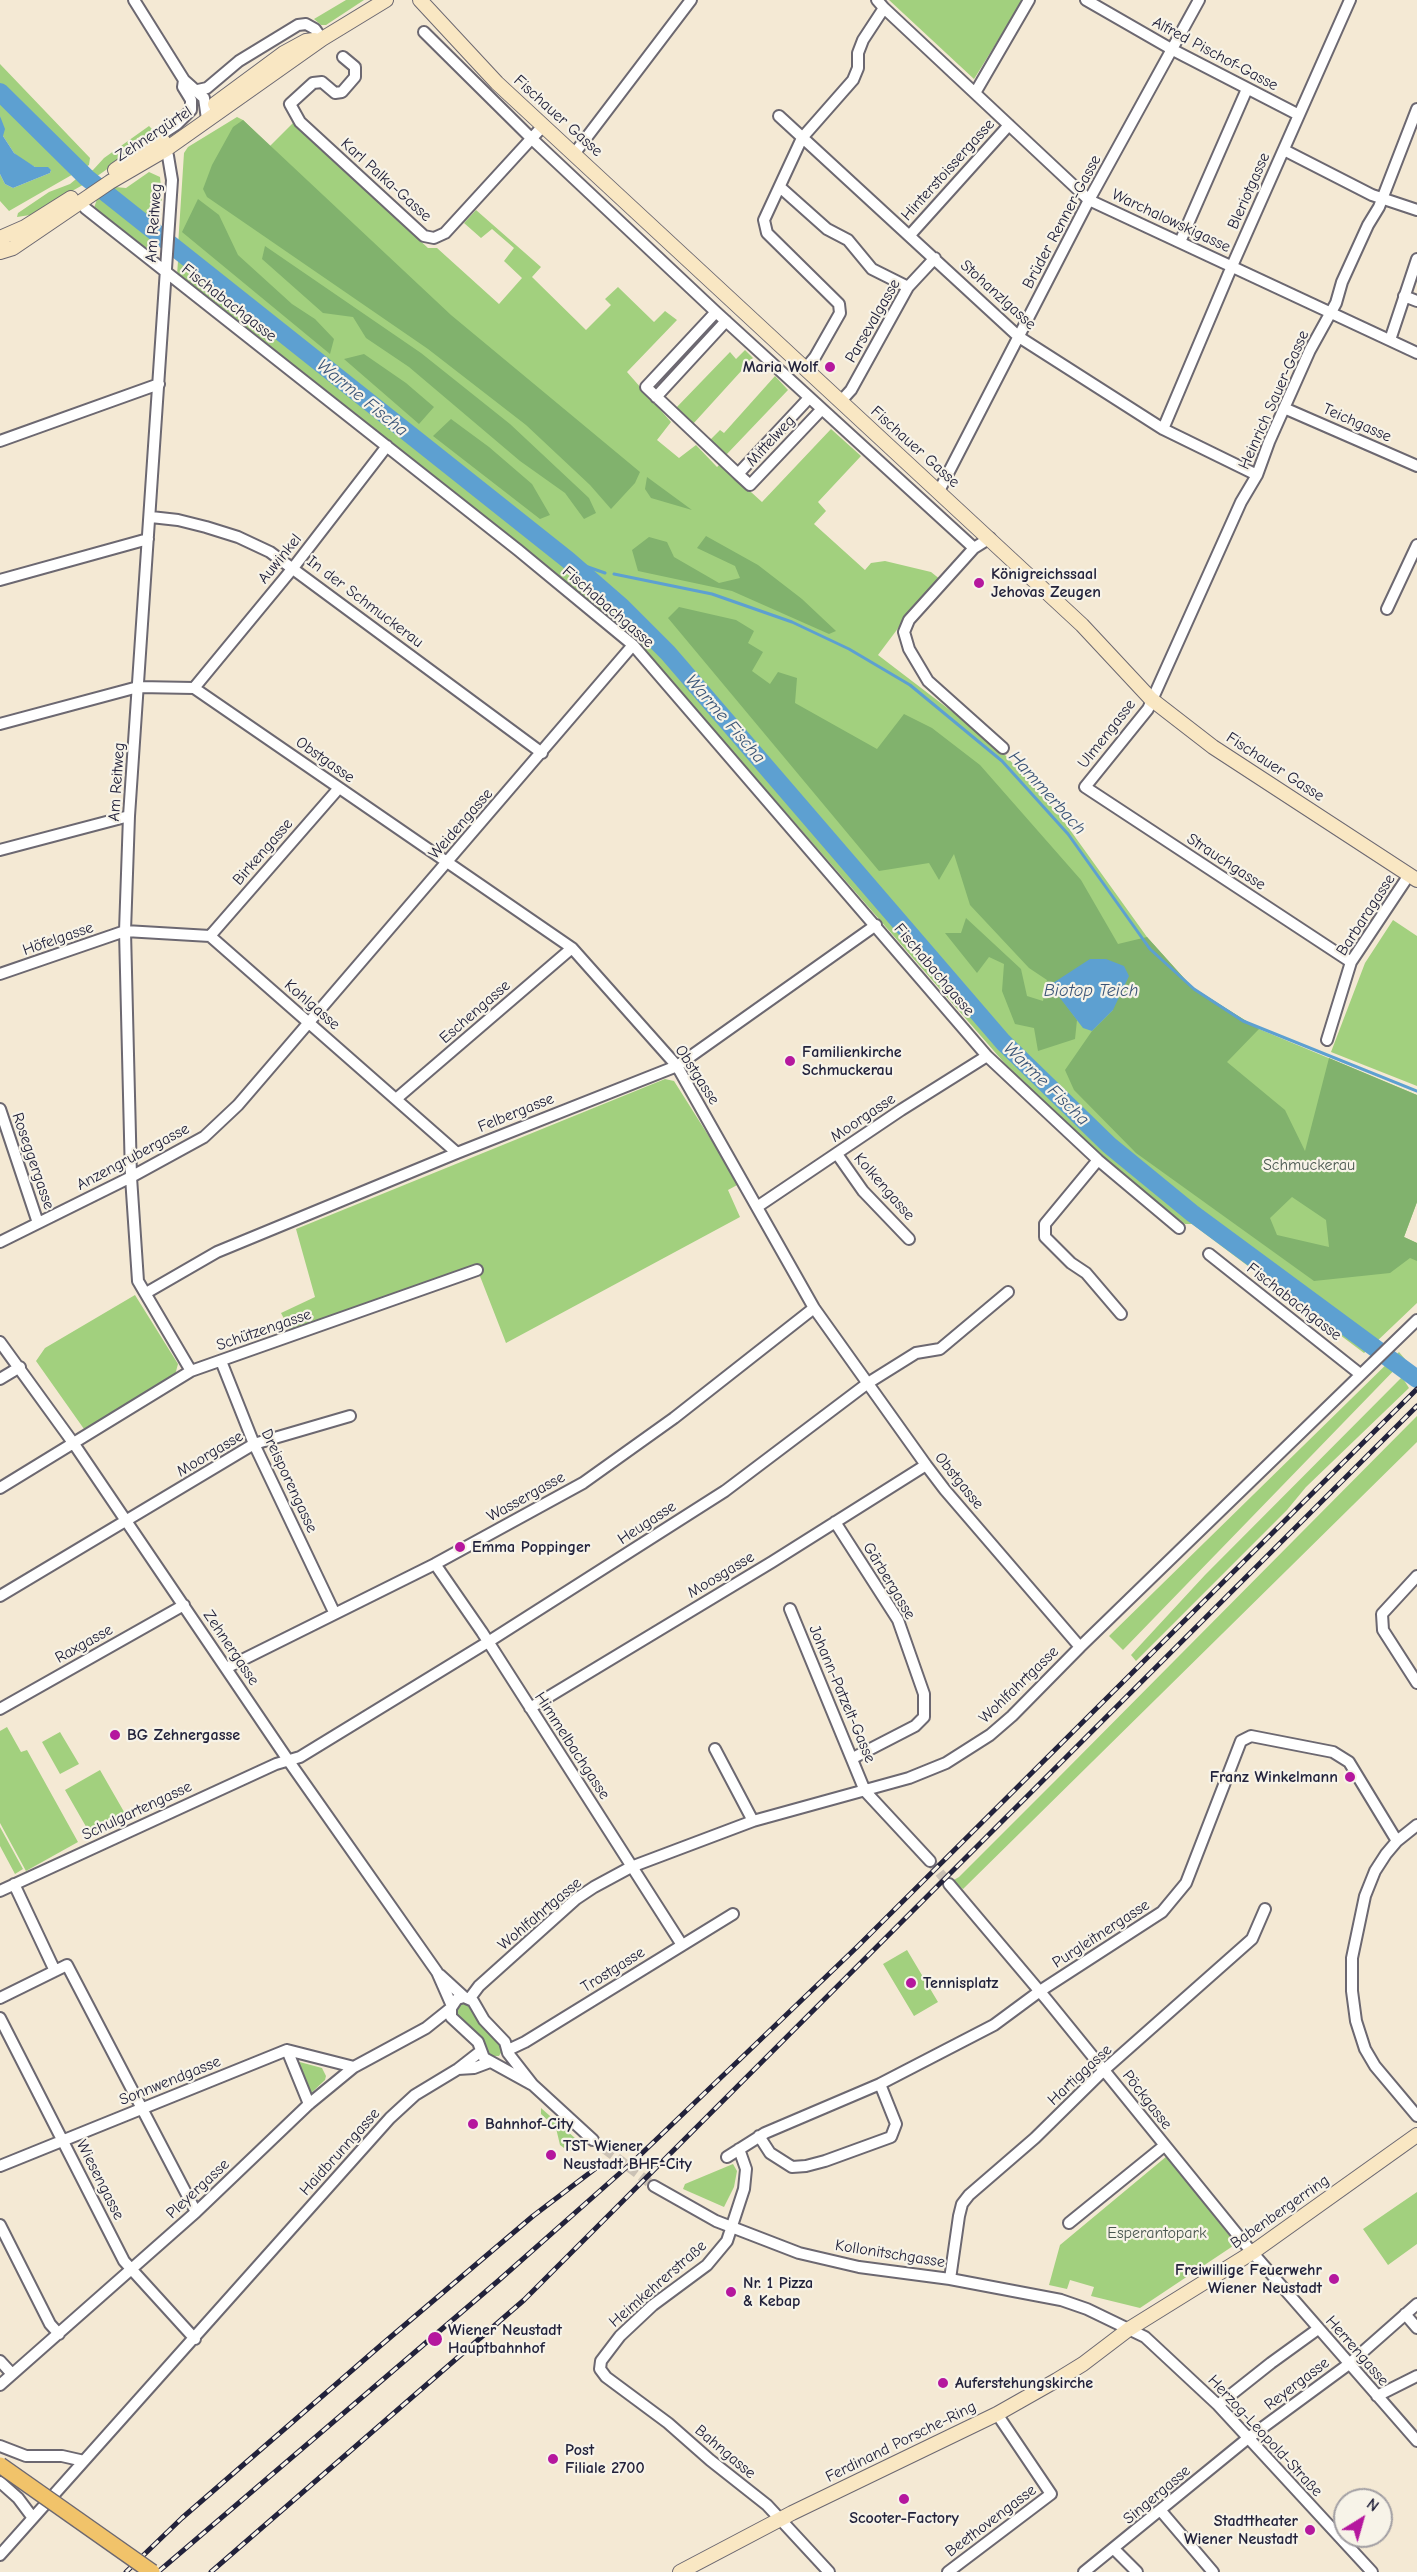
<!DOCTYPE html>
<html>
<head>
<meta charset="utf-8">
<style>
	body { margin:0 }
	#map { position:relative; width:1417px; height:2572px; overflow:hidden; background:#f4e9d4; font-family:"Comic Neue",sans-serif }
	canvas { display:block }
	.north { position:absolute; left:1333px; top:2488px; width:60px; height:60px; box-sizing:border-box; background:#f7f3e8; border:2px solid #a29fa3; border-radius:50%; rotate:37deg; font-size:16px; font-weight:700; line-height:24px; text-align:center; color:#22223b }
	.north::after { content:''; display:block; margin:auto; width:21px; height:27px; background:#b5179e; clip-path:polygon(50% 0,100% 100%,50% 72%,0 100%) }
</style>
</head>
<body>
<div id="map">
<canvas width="1417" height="2572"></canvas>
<div class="north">N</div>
</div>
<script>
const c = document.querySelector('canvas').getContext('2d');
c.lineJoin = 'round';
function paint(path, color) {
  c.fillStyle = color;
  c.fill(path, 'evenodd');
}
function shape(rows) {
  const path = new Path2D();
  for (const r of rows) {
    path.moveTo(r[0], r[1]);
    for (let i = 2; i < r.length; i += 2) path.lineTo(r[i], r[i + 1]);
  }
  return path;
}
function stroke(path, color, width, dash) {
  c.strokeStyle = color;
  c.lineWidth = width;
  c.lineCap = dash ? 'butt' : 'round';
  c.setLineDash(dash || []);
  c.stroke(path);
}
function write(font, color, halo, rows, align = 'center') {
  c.font = font + ' "Comic Neue",sans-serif';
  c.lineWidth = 4.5;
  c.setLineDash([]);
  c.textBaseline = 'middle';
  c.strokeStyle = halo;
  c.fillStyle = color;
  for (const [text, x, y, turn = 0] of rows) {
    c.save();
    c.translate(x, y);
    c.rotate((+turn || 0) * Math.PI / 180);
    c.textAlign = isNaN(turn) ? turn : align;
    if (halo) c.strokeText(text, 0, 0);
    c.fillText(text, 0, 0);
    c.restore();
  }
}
const green = shape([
	[346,0,364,0,326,25,321,25,314,19],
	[889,0,1023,0,974,79],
	[0,64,90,158,89,165,9,211,0,201,0,174,5,184,13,188,50,173,51,170,35,167,23,161,14,153,3,136,0,116],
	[237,117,243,120,270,146,293,123,428,248,437,248,499,304,522,278,504,261,514,248,492,229,481,238,464,223,476,210,541,267,532,277,586,330,611,305,605,299,618,287,654,322,665,311,677,320,627,372,671,422,657,440,679,458,696,445,717,467,720,464,762,502,831,429,861,456,818,502,826,511,814,524,865,570,871,563,885,561,931,572,941,580,908,615,878,655,997,746,1060,816,1147,937,1192,987,1259,1029,1417,1095,1417,1202,1404,1237,1417,1243,1417,1303,1374,1344,1364,1353,1192,1224,1185,1224,1148,1196,1056,1115,1007,1066,641,646,604,613,177,275,178,261,612,604,665,657,670,651,599,580,178,246,184,153,188,147],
	[149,126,156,133,123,158,93,179,86,173,93,170,104,158],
	[149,172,160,177,162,197,155,256,94,208,97,199,115,187,126,188],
	[81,175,88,182,30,215,17,217,18,213,49,192,70,184],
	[745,350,753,358,693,424,675,409,730,352,736,359],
	[775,376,788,390,726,455,710,440,720,430,724,433],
	[1393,920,1417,936,1417,1086,1331,1052,1365,963],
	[665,1079,674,1081,739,1184,728,1190,740,1217,506,1343,476,1266,290,1330,281,1313,315,1297,296,1229],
	[135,1295,178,1364,175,1375,84,1429,36,1361,45,1348],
	[1399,1352,1405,1359,1123,1650,1109,1636],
	[1402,1377,1409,1388,1306,1487,1287,1510,1136,1661,1131,1655,1205,1575],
	[1417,1416,1417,1442,963,1889,952,1881,959,1877,1055,1781],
	[7,1727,21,1752,27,1750,78,1842,26,1871,0,1823,0,1731],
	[60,1732,79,1764,60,1774,42,1742],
	[100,1770,127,1817,92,1837,65,1790],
	[0,1827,23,1869,15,1874,0,1846],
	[907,1950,938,2002,914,2016,883,1964],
	[465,2003,471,2006,481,2025,501,2046,502,2051,499,2056,490,2056,481,2038,457,2014,458,2006],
	[296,2061,322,2068,326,2076,325,2080,309,2095],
	[541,2108,584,2146,583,2149,568,2151,560,2145,556,2128,541,2114],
	[1167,2156,1236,2244,1140,2308,1091,2296,1094,2287,1070,2280,1067,2289,1049,2285,1060,2245],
	[733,2164,737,2171,734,2187,724,2207,683,2189,685,2184],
	[1417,2192,1417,2244,1388,2265,1363,2229]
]);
const forest = shape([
	[243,120,451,315,640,472,635,483,611,509,590,485,526,425,428,349,207,197,203,189,212,165,233,127],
	[198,199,219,215,238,255,292,304,315,319,334,339,330,354,182,232],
	[265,246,421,353,510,424,589,498,596,513,584,519,565,493,520,461,409,367,366,338,353,317,323,313,262,259],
	[178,247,599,580,670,651,885,899,880,904,665,657,612,604,178,261],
	[364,354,406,383,434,407,419,424,344,359],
	[451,419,489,447,532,484,550,515,540,519,433,436],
	[647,477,692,510,651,498,645,489],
	[706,536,758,565,802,599,836,631,829,634,732,591,638,571,632,550,649,537,667,542,674,557,719,583,740,578,735,566,697,548],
	[679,607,736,620,754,631,748,643,763,652,752,671,770,684,778,672,797,678,795,703,877,749,904,714,932,728,980,765,1081,880,1118,944,1147,937,1192,987,1259,1029,1227,1062,1285,1110,1305,1151,1329,1058,1417,1095,1417,1202,1404,1237,1417,1243,1417,1261,1410,1258,1390,1273,1314,1281,1136,1153,1074,1090,1065,1070,1092,1031,1113,1010,1051,985,1077,1020,1075,1039,1038,1051,1034,1028,1015,1024,1002,991,1004,964,989,957,977,973,945,933,961,933,966,918,1021,969,1027,996,1043,1001,1047,980,1029,968,970,905,954,854,939,880,929,863,879,871,668,618],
	[1292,1197,1326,1220,1329,1247,1277,1235,1270,1218]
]);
const water = shape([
	[0,116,5,129,3,136,14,153,35,167,48,167,51,170,50,173,13,188,5,184,0,174],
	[1090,959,1106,959,1124,966,1129,976,1113,1010,1092,1031,1083,1028,1050,985]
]);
const stream = shape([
	[568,560,605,573],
	[614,574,712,594,792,622,849,649,910,685,1002,761,1068,834,1150,949,1194,989,1243,1021,1417,1091]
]);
const river = shape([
	[0,92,87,178,568,560,622,607,668,653,1003,1042,1109,1145,1192,1213,1417,1379]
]);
const streetTunnel = shape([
	[930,1861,949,1884],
	[593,2140,654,2186]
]);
const street = shape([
	[134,0,184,80,204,98,207,119],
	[1086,0,1173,50,1299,115],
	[884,8,1089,200,1417,353],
	[424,32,531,138,716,312,974,548],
	[343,57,355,67,355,77,342,92,335,93,322,82,313,83,290,104,300,122,424,236,434,238,445,233,543,126],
	[198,90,207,88,239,61,298,25,306,24,315,29,322,39],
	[975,93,1029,0],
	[779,116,1019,337,1163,429,1257,475],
	[151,141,177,124,191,110,191,100,183,87,184,80],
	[162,145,168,156,172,180,129,816,125,931,131,1177,138,1281,191,1371],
	[1284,150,1372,195,1417,210],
	[574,154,691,0],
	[781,188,827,229,848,240,872,269,908,287],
	[85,208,518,550,633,645,987,1056,1098,1160,1179,1228],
	[910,235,1009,125],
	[1180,242,1247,89],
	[1404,296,1417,301],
	[716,312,646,387,738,474],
	[1390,340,1417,259],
	[805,369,815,357,840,313,839,304,767,233,764,220,802,138,853,80,858,68,858,53,863,40,884,8,877,0],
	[656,397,726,321],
	[809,398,738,474,750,485,822,409],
	[841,401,851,390,908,287,935,258],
	[1284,408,1417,466],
	[1163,429,1232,266,1350,0],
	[0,441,159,384],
	[939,491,1089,200,1199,0],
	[151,517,178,520,206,527,238,537,270,552,542,753],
	[990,538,974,548,909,620,904,632,909,649,928,681,1003,748],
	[0,580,148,539],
	[1387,609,1417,545],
	[194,688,293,568,387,446],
	[0,724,138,687,194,688,572,948,677,1066,814,1308,926,1465,945,1490,1080,1647],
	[0,850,129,816],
	[210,936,339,788],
	[1351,962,1085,787,1148,709,1241,502,1257,475,1269,442,1310,350,1336,303,1342,282,1368,225,1379,207,1417,109],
	[0,974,125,931,210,936,457,1153],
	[1327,1040,1351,962,1409,875],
	[396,1099,572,948],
	[0,1109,38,1223],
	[837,1154,863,1191,909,1239],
	[1098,1160,1045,1224,1045,1237,1071,1263,1086,1273,1121,1314],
	[757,1207,901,1110,987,1056],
	[0,1242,131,1177,204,1137,238,1105,633,645],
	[1209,1254,1360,1374],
	[146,1293,217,1252,457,1153,677,1066,876,925],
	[0,1342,74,1444,288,1760,437,1972,452,2006],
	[221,1361,254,1444,334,1612],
	[0,1379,20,1367],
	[0,1488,191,1371,477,1270],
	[835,1522,898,1620,924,1694,924,1717,915,1726,853,1758],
	[435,1564,482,1632,682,1945],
	[1417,1576,1382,1614,1383,1630,1417,1683],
	[0,1596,254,1444,350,1416],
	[790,1609,865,1791,930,1861],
	[226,1668,435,1564,583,1483,674,1418,814,1308],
	[530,1708,772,1562,926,1465],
	[0,1709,184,1605],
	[715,1749,753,1821],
	[1417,1825,1397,1841,1386,1854,1375,1871,1365,1896,1352,1958,1352,1991,1356,2021,1365,2049,1375,2066,1417,2116],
	[14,1884,55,1971],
	[949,1884,1047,2000,1245,2244,1417,2441],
	[0,1891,276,1764,300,1757,488,1642,725,1491,868,1383,916,1353,940,1349,1008,1292],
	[440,1975,464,1997],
	[0,1998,67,1965,196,2212],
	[470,1998,479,1986,576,1899,594,1887,631,1867,753,1821,909,1778,946,1763,990,1735,1012,1716,1080,1647,1417,1320],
	[0,2018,124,2261,195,2339],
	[287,2050,309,2104],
	[508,2050,525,2042,733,1914],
	[458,2069,474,2068,490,2062],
	[533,2085,484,2058,478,2042,451,2017,451,2008,457,1999,464,1997,473,2001,484,2020,505,2042,508,2053,533,2085,593,2140],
	[759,2136,770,2153,792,2167,806,2166,825,2161,891,2137,896,2124,880,2084],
	[739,2149,746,2169,744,2189,727,2241,707,2265,653,2305,620,2336,601,2361,600,2369,606,2377,668,2423,710,2460,767,2505,829,2572],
	[727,2157,765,2133,880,2084,994,2025,1040,1991,1162,1912,1186,1883,1241,1741,1251,1736,1333,1752,1349,1762,1397,1841],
	[0,2166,287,2050,354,2067],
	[654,2186,716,2221,799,2253,859,2267,950,2279,1061,2300,1087,2309,1145,2337,1218,2405,1372,2572],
	[1069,2223,1164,2146],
	[0,2225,50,2324,59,2334],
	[950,2279,959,2216,962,2204,969,2195,1035,2138,1104,2070,1252,1939,1265,1909],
	[1405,2314,1417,2328],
	[0,2361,12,2374],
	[0,2385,196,2212,309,2104,354,2067,426,2028,451,2008],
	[1377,2396,1417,2376],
	[1218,2405,1271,2363,1318,2329],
	[0,2446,26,2456,62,2456,84,2461],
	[0,2482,18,2498,33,2518],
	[1161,2511,1213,2572],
	[1114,2549,1137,2572],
	[0,2555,390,2118,415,2095,458,2069,481,2051],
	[948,2572,1051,2494,997,2414],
	[1084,2572,1247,2439,1349,2364,1417,2304]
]);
const secondary = shape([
	[420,0,497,83,1082,625,1151,699,1213,747,1417,880],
	[215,104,284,53,306,41,314,40],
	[115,170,141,152,163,141],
	[0,238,25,227,71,198],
	[0,252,13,248,110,182,165,150,322,39,386,0],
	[680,2572,792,2513,997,2414,1057,2380,1083,2364,1129,2329,1253,2252,1417,2135]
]);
const rail = shape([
	[126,2572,182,2518,380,2346,533,2216,600,2165],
	[158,2572,498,2281,637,2158,857,1947,1417,1389],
	[211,2572,524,2300,1417,1406]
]);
const primaryBridge = shape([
	[0,2465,152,2572]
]);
const markers = [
	[830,367,6,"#b5179e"],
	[979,583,6,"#b5179e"],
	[790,1061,6,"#b5179e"],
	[460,1547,6,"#b5179e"],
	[115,1735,6,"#b5179e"],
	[1350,1777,6,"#b5179e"],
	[911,1983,6,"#b5179e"],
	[473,2124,6,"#b5179e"],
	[551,2155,6,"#b5179e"],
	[1334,2279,6,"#b5179e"],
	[731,2292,6,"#b5179e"],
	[435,2339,8,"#b5179e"],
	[943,2383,6,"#b5179e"],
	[553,2459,6,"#b5179e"],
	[904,2499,6,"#b5179e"],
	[1310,2530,6,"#b5179e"]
];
const streetNames = [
	["Alfred Pischof-Gasse",1215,54,28],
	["Fischauer Gasse",558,116,42],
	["Zehnergürtel",154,134,-33],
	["Hinterstoissergasse",948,170,-48],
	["Karl Palka-Gasse",386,180,42],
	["Bleriotgasse",1249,191,-66],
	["Warchalowskigasse",1171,221,25],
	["Brüder Renner-Gasse",1062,222,-62],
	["Am Reitweg",154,223,-86],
	["Stohanzlgasse",998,295,42],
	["Fischabachgasse",229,303,38],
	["Parsevalgasse",873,321,-60],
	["Heinrich Sauer-Gasse",1274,400,-66],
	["Teichgasse",1357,423,24],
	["Mittelweg",771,441,-47],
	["Fischauer Gasse",915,447,42],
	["Auwinkel",280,559,-51],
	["In der Schmuckerau",365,602,37],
	["Fischabachgasse",608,607,41],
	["Ulmengasse",1107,734,-52],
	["Obstgasse",325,760,35],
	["Fischauer Gasse",1275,767,33],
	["Am Reitweg",117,782,-86],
	["Weidengasse",461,824,-49],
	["Birkengasse",263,852,-49],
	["Strauchgasse",1226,862,33],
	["Barbaragasse",1366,915,-57],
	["Höfelgasse",58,939,-19],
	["Fischabachgasse",934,970,50],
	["Kohlgasse",312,1005,41],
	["Eschengasse",475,1012,-41],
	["Obstgasse",697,1075,57],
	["Felbergasse",516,1113,-22],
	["Moorgasse",863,1118,-34],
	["Anzengrubergasse",133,1157,-28],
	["Roseggergasse",33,1161,71],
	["Kolkengasse",884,1187,49],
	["Fischabachgasse",1294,1302,38],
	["Schützengasse",264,1330,-19],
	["Moorgasse",210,1454,-31],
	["Dreisporengasse",289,1481,65],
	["Obstgasse",959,1481,51],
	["Wassergasse",526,1497,-29],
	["Heugasse",647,1523,-33],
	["Moosgasse",721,1575,-31],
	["Gärbergasse",889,1581,59],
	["Raxgasse",84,1644,-29],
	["Zehnergasse",231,1648,56],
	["Wohlfahrtgasse",1019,1685,-44],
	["Johann-Patzelt-Gasse",842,1694,67],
	["Himmelbachgasse",572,1746,57],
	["Schulgartengasse",137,1811,-25],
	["Wohlfahrtgasse",540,1914,-40],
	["Purgleitnergasse",1101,1934,-33],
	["Trostgasse",613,1970,-32],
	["Hartiggasse",1080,2075,-43],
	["Sonnwendgasse",170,2081,-22],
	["Pöckgasse",1147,2100,52],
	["Haidbrunngasse",340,2152,-48],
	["Wiesengasse",100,2180,63],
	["Pleyergasse",198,2189,-43],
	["Babenbergerring",1280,2212,-35],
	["Kollonitschgasse",890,2254,9],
	["Heimkehrerstraße",658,2284,-41],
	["Herrengasse",1357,2351,49],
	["Reyergasse",1297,2384,-37],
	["Herzog-Leopold-Straße",1265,2436,47],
	["Ferdinand Porsche-Ring",901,2442,-26],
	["Bahngasse",725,2452,40],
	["Singergasse",1157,2495,-40],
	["Beethovengasse",991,2521,-37]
];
const poiNames = [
	["Maria Wolf",818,367,"right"],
	["Königreichssaal",991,574],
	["Jehovas Zeugen",991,592],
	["Familienkirche",802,1052],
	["Schmuckerau",802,1070],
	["Emma Poppinger",472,1547],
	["BG Zehnergasse",127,1735],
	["Franz Winkelmann",1338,1777,"right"],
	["Tennisplatz",923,1983],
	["Bahnhof-City",485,2124],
	["TST Wiener",563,2146],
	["Neustadt BHF-City",563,2164],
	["Freiwillige Feuerwehr",1322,2270,"right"],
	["Wiener Neustadt",1322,2288,"right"],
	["Nr. 1 Pizza",743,2283],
	["& Kebap",743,2301],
	["Wiener Neustadt",448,2330],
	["Hauptbahnhof",448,2348],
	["Auferstehungskirche",955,2383],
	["Post",565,2450],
	["Filiale 2700",565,2468],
	["Scooter-Factory",904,2518,"center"],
	["Stadttheater",1298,2521,"right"],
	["Wiener Neustadt",1298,2539,"right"]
];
const parkNames = [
	["Schmuckerau",1309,1165],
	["Esperantopark",1157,2233]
];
const waterNames = [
	["Warme Fischa",362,398,39],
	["Warme Fischa",725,719,49],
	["Hammerbach",1047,793,48],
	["Biotop Teich",1091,991],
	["Warme Fischa",1046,1084,44]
];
paint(green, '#a2d07e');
paint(forest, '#81b26d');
paint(water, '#5da0d1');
stroke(stream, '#5da0d1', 3);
stroke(river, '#5da0d1', 18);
stroke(streetTunnel, '#cac1b5', 10, [10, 5]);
stroke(street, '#6c6871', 14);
stroke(secondary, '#6c6871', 16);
stroke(street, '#fff', 10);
stroke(secondary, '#f9e7c3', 14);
stroke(rail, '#22223b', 5);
stroke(rail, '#f7f3e8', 3, [9]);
stroke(primaryBridge, '#6c6871', 18, []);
stroke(primaryBridge, '#f1c36a', 15);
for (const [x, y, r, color] of markers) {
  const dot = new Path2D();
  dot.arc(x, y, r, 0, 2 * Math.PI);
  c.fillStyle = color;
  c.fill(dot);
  stroke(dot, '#f7f3e8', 2);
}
write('16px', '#22223b', '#f7f3e8', streetNames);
write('bold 16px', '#22223b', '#f7f3e8', poiNames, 'left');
write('16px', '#48564f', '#f7f3e8', parkNames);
write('italic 18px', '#3a5477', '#f7f3e8', waterNames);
</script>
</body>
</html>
